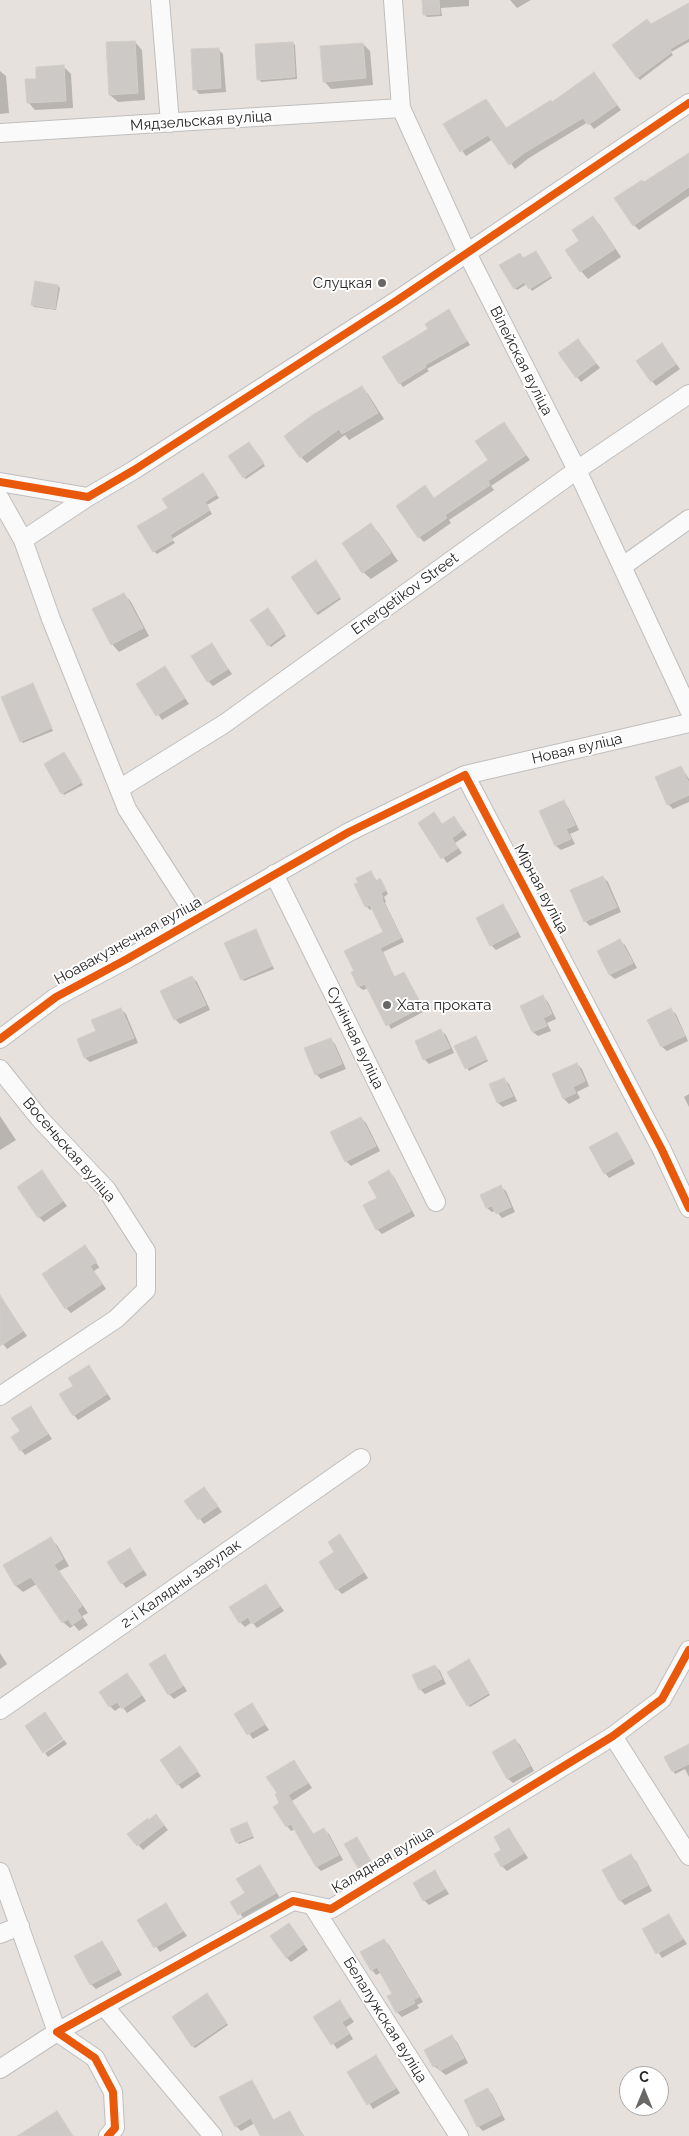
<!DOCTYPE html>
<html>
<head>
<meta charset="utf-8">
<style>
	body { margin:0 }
	#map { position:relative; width:689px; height:2136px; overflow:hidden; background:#e6e1dd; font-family:Raleway,sans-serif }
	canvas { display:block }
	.north { position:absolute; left:619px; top:2066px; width:50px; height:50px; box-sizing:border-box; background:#fff; border:1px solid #a9a9a9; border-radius:50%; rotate:0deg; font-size:14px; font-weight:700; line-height:20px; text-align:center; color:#272727 }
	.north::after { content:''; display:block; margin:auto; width:18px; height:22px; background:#6a6867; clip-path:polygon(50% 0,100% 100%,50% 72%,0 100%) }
</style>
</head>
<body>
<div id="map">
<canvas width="689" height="2136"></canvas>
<div class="north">С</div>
</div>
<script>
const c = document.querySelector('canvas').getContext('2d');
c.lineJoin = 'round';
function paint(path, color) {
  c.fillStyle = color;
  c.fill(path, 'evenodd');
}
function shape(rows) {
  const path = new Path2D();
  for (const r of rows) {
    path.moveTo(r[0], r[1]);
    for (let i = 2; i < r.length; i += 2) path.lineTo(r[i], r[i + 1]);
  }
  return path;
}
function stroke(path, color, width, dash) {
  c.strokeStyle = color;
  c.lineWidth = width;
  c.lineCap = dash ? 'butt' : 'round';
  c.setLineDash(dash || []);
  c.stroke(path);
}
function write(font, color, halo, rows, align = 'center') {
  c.font = font + ' Raleway,sans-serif';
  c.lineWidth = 4;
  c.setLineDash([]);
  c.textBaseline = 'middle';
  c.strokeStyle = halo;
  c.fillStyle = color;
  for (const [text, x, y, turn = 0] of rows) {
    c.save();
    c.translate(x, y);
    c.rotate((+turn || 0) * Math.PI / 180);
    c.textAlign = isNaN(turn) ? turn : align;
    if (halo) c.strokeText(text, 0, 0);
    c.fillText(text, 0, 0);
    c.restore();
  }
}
const shadow = shape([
	[424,0,469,0,469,6,441,8,442,16,427,17,425,15],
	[510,0,531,0,517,8],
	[689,4,689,42,671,52,673,55,640,80,638,78,651,26],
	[135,42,142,50,145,100,118,102,110,95],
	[292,43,295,45,297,79,261,82,259,79],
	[363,44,370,51,373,85,331,89,324,81],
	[218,49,223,54,226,92,199,94,195,89],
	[63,66,71,74,73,108,35,110,28,102,37,80],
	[0,71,6,76,9,113,0,114],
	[594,74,621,110,594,129,588,122,529,158,515,169,493,139,466,156,444,125,486,100,507,129,552,103],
	[689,155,689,196,639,230,634,225,644,184],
	[593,218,600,225,621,257,588,279,581,271,581,241],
	[538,254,552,278,532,291,527,284,517,290,515,288,523,260],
	[58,286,60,288,56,310,34,307,32,305],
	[449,311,470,345,427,369,429,371,403,387,400,383,430,329],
	[578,340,600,368,581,382,577,377],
	[666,350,680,369,656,386,652,381],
	[362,387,368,394,384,419,349,440,345,435,307,463,301,457],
	[503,423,530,460,491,486,494,490,449,520,451,523,424,542,419,537,434,499,490,461],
	[251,445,265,466,246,479,244,477],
	[203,474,219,498,207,505,212,514,172,539,175,543,157,554,154,551,170,508],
	[371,525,378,532,398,561,371,579,363,572],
	[318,564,341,599,318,615,316,613],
	[124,594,131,602,149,636,119,652,112,644],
	[270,612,286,636,271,647,269,645],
	[212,645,232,674,213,686,208,681],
	[165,668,189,704,162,720,138,685],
	[32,685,53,731,23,743,21,741],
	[66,756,83,785,64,795,45,764],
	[681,767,689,779,689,802,673,809,668,804],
	[564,802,568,807,579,830,570,834,575,844,561,850,556,846],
	[434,814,443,825,454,818,467,835,455,843,462,853,447,863,420,824],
	[371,872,377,881,380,880,383,884,388,894,384,897,386,902,385,903,404,942,383,952,395,978,404,974,407,977,425,1011,391,1029,368,988,363,990,359,987,353,973,385,932,373,908,370,910,366,906,359,883],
	[603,877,608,882,621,912,590,926,585,921,572,891],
	[502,906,507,911,521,937,496,950,491,945],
	[256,930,274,969,244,981,242,979],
	[620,941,625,945,637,968,615,979,610,975,598,952],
	[192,977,197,982,210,1010,180,1024,175,1019],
	[543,997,548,1002,556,1019,547,1023,551,1031,538,1036,533,1032,522,1007],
	[121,1009,126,1014,138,1043,90,1062,85,1058,78,1040,97,1032],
	[671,1010,676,1014,688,1041,667,1051,662,1047,649,1020],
	[441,1031,446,1035,454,1053,429,1064,424,1059],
	[475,1037,488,1061,469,1071,456,1047],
	[330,1039,335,1044,346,1069,321,1079,316,1074],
	[577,1064,582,1069,589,1086,577,1092,580,1098,569,1104,564,1099,553,1075],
	[504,1079,509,1084,517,1101,503,1107,498,1103,491,1085],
	[689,1094,689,1107,684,1097],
	[0,1116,16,1140,0,1150],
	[361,1118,366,1123,380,1151,351,1166,346,1161],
	[617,1133,621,1138,635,1164,609,1178,605,1173],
	[41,1171,67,1206,44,1222,39,1217],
	[389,1172,394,1177,415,1216,382,1234,377,1229,378,1199],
	[501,1187,506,1191,515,1212,502,1218,496,1211,492,1212,487,1208,482,1196],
	[85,1246,99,1267,100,1267,94,1271,106,1289,71,1313,66,1308],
	[6,1306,27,1336,7,1349,0,1340,0,1311],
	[89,1366,111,1399,78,1420,74,1415,74,1386],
	[31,1408,52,1439,25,1455,21,1450,21,1432],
	[204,1488,222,1512,204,1524,186,1501],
	[340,1536,368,1578,342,1594,337,1589,336,1552],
	[51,1539,57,1545,69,1566,59,1571,88,1613,82,1616,88,1625,79,1631,74,1625,70,1628,63,1622,37,1584,23,1592,16,1586,4,1565],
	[130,1550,147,1575,126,1588,122,1583],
	[266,1586,284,1611,257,1628,252,1622,245,1627,240,1622],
	[0,1653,7,1664,0,1669],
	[164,1656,187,1691,174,1699,169,1694],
	[471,1663,490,1695,470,1707,468,1705],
	[435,1666,440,1671,446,1684,425,1694,420,1689],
	[132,1680,146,1701,127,1713,122,1706,115,1711,110,1706],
	[252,1705,269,1730,253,1739,235,1714],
	[64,1740,67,1744,48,1757,45,1753],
	[515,1740,520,1745,534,1771,513,1783,508,1779],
	[689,1746,689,1777,685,1769,675,1774,666,1757],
	[180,1748,201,1776,182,1789,178,1784],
	[294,1761,312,1788,292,1801,314,1835,324,1830,329,1834,343,1860,321,1871,317,1867,295,1829,291,1831,287,1826,278,1794],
	[161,1821,168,1830,143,1850,129,1835],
	[247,1823,254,1838,239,1844,237,1842],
	[509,1829,528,1858,507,1871,502,1866,503,1850],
	[356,1838,376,1868,365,1874,346,1844],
	[631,1856,636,1861,652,1891,625,1905,620,1900],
	[260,1866,280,1898,244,1919,232,1902,247,1894],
	[435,1872,449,1894,429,1905,424,1900],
	[165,1904,187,1936,160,1952,139,1921],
	[669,1916,687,1944,662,1958,644,1930],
	[293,1929,308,1950,291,1962,286,1957],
	[384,1940,389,1945,423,2002,417,2005,419,2008,402,2017,397,2012,394,1994,382,1972,376,1975,372,1970],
	[101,1943,106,1947,122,1975,96,1989,91,1984,76,1957],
	[209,1997,228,2025,195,2048,193,2046],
	[340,2002,354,2022,346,2027,353,2039,337,2049,315,2017],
	[452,2037,457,2042,468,2063,446,2075,434,2066],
	[376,2056,400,2093,373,2109,349,2072],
	[251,2082,256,2087,274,2121,289,2113,304,2136,262,2136,255,2123,241,2131,236,2126],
	[487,2089,492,2094,505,2120,483,2131,478,2126]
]);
const building = shape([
	[422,0,439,0,440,14,423,15,422,0],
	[689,3,689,38,670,49,672,52,637,78,612,45,647,19,651,24,689,3],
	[135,41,138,93,109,95,106,42,135,41],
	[293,42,295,77,257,80,255,44,293,42],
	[363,43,366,78,323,82,320,46,363,43],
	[219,48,221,88,193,90,191,49,219,48],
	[64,65,66,101,27,103,25,79,36,79,36,67,64,65],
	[594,72,617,105,588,125,583,118,524,153,509,165,488,135,460,152,443,124,486,99,506,128,551,100,552,102,594,72],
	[689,153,689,187,633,226,614,198,642,180,644,182,689,153],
	[593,216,615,249,580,272,565,250,579,241,572,230,593,216],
	[536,251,551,276,529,289,524,282,514,289,499,265,520,253,523,258,536,251],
	[35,281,58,285,55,309,31,305,35,281],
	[449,309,467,341,425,365,426,367,399,384,382,357,428,329,425,324,449,309],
	[578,339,596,363,576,378,558,353,578,339],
	[662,343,676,364,651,382,636,361,662,343],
	[362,386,378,413,342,434,339,429,300,458,284,436,314,414,362,386],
	[504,422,526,455,488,481,490,485,445,515,447,518,418,538,396,506,425,485,434,498,488,460,475,441,504,422],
	[249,442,264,463,243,478,228,456,249,442],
	[203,473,217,494,205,502,210,510,170,535,173,540,153,552,137,526,168,508,162,499,203,473],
	[371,523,391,553,362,573,342,543,371,523],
	[316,560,340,597,315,613,291,577,316,560],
	[124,593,143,628,111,645,92,609,124,593],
	[268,608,285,633,268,646,250,620,268,608],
	[212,643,228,669,207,682,191,656,212,643],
	[165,666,185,698,156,716,136,684,165,666],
	[33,683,52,728,20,742,1,697,33,683],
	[64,752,82,782,61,794,44,764,64,752],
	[681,766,689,783,689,795,667,805,655,777,681,766],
	[564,800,575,825,566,829,571,839,555,846,539,811,564,800],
	[434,812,442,824,454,816,463,830,452,838,458,848,441,859,418,823,434,812],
	[371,871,376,881,380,878,386,890,381,893,383,898,382,899,401,938,380,948,394,977,404,972,422,1007,386,1026,365,984,358,987,351,972,354,971,344,951,383,932,370,905,365,907,354,884,358,883,356,878,371,871],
	[603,876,617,907,584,922,570,890,603,876],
	[503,904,517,932,490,946,476,918,503,904],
	[256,929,272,966,241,980,224,943,256,929],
	[620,939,633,963,609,975,597,951,620,939],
	[192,976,206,1005,174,1020,160,991,192,976],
	[543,995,552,1014,543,1018,547,1026,532,1032,520,1006,543,995],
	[121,1008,134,1038,84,1058,77,1039,96,1031,91,1020,121,1008],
	[671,1008,685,1036,661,1047,647,1020,671,1008],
	[441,1029,450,1048,423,1060,415,1041,441,1029],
	[476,1036,487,1059,465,1069,454,1046,476,1036],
	[331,1038,342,1064,315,1075,304,1048,331,1038],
	[577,1063,585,1081,573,1087,576,1093,563,1099,552,1074,577,1063],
	[504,1078,513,1096,497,1103,489,1084,504,1078],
	[361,1117,376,1146,345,1162,330,1132,361,1117],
	[617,1132,632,1158,604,1174,589,1147,617,1132],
	[42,1170,63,1201,38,1218,17,1187,42,1170],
	[389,1170,411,1211,376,1230,363,1205,377,1198,368,1182,389,1170],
	[501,1185,511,1207,496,1214,492,1206,486,1208,480,1195,501,1185],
	[85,1245,97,1262,90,1266,102,1284,65,1309,42,1274,85,1245],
	[0,1295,23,1331,0,1346,0,1295],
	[89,1365,107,1394,73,1416,59,1394,73,1386,68,1378,89,1365],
	[31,1406,48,1434,20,1451,11,1437,20,1431,11,1418,31,1406],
	[204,1487,218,1506,198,1520,184,1501,204,1487],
	[340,1534,364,1572,336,1590,319,1562,334,1552,328,1542,340,1534],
	[51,1537,63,1559,54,1565,82,1606,77,1610,82,1618,72,1625,68,1619,62,1623,31,1577,15,1586,3,1565,51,1537],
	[130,1548,143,1570,121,1584,107,1562,130,1548],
	[266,1584,280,1606,252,1624,248,1617,239,1623,229,1607,266,1584],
	[165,1654,183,1686,168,1695,149,1664,165,1654],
	[469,1659,489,1693,467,1706,447,1672,469,1659],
	[435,1665,442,1679,419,1690,412,1675,435,1665],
	[127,1673,142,1695,122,1709,117,1702,109,1707,99,1692,127,1673],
	[252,1703,265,1724,247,1735,234,1714,252,1703],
	[45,1712,63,1739,43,1753,25,1726,45,1712],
	[515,1739,530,1766,507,1779,492,1752,515,1739],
	[689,1744,689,1764,672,1772,664,1757,689,1744],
	[180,1746,198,1771,177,1785,160,1760,180,1746],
	[294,1760,308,1783,288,1795,313,1834,324,1828,339,1855,316,1867,291,1824,286,1827,273,1807,279,1803,275,1794,277,1793,266,1777,294,1760],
	[156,1814,164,1825,137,1846,127,1834,148,1818,149,1820,156,1814],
	[247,1822,253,1836,236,1843,230,1829,247,1822],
	[509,1828,524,1853,501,1867,494,1854,501,1850,494,1837,509,1828],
	[357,1837,372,1863,359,1870,344,1844,357,1837],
	[631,1854,648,1885,619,1901,602,1870,631,1854],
	[260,1865,276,1893,238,1915,230,1902,245,1893,236,1879,260,1865],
	[435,1870,445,1889,423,1901,413,1883,435,1870],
	[166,1903,183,1931,154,1948,137,1920,166,1903],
	[669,1914,683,1939,656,1954,642,1929,669,1914],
	[289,1923,304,1944,286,1958,270,1936,289,1923],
	[384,1939,419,1997,413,2000,415,2003,396,2013,387,1996,392,1994,377,1967,371,1971,360,1952,384,1939],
	[102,1941,118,1970,90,1985,74,1956,102,1941],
	[207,1993,227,2023,192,2047,172,2017,207,1993],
	[340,2000,350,2017,342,2022,349,2034,331,2045,313,2017,340,2000],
	[452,2035,464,2058,440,2071,437,2065,433,2067,424,2050,452,2035],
	[376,2055,396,2088,367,2105,347,2072,376,2055],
	[252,2080,273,2120,290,2111,303,2136,260,2136,251,2118,235,2127,219,2097,252,2080],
	[488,2088,501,2115,477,2127,464,2100,488,2088],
	[57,2111,73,2136,17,2136,57,2111]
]);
const street = shape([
	[160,0,170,123],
	[393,0,401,108,467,253,577,470,689,710],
	[0,133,401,108],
	[0,482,88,497,134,470,396,301,689,103],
	[0,499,23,540,51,619,127,809,197,918],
	[23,540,88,497],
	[623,566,689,519],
	[465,775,689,723],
	[119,789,224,724,577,470,689,394],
	[274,874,436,1202],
	[0,1039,56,997,127,959,349,832,465,775,662,1150,689,1208],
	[0,1069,40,1119,107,1190,146,1251,146,1290,116,1319,0,1396],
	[0,1710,361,1458],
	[613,1736,689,1856],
	[0,1872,57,2032,0,2069],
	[312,1905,459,2136],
	[0,1934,20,1926],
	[104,2006,213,2136],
	[108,2136,115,2128,113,2092,95,2058,57,2032,293,1901,331,1909,613,1736,662,1699,689,1650]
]);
const cycleway = shape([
	[0,482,88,497,134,470,396,301,689,103],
	[0,1039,56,997,127,959,349,832,465,775,662,1150,689,1208],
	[108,2136,115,2128,113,2092,95,2058,57,2032,293,1901,331,1909,613,1736,662,1699,689,1650]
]);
const markers = [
	[382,283,5,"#6a6867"],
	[387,1005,5,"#6a6867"]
];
const streetNames = [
	["Мядзельская вуліца",201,121,-4],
	["Вілейская вуліца",521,361,63],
	["Energetikov Street",405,594,-36],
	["Новая вуліца",577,749,-13],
	["Мірная вуліца",541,889,62],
	["Ноавакузнечная вуліца",128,941,-29],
	["Сунічная вуліца",355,1038,64],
	["Восеньская вуліца",69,1150,49],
	["2-і Калядны завулак",181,1584,-35],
	["Калядная вуліца",383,1860,-31],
	["Белалужская вуліца",385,2020,58]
];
const poiNames = [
	["Слуцкая",372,283],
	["Хата проката",397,1005,"left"]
];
paint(shadow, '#0003');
paint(building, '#cdc9c7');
stroke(building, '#d1cdc9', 1);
stroke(street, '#bfbfbf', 20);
stroke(street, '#fbfafa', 18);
stroke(cycleway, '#e8590c', 8);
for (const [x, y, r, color] of markers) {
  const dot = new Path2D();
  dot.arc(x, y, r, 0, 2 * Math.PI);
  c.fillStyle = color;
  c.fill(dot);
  stroke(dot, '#fff', 2);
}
write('15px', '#272727', '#fff', streetNames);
write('15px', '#272727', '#fff', poiNames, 'right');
</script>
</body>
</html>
